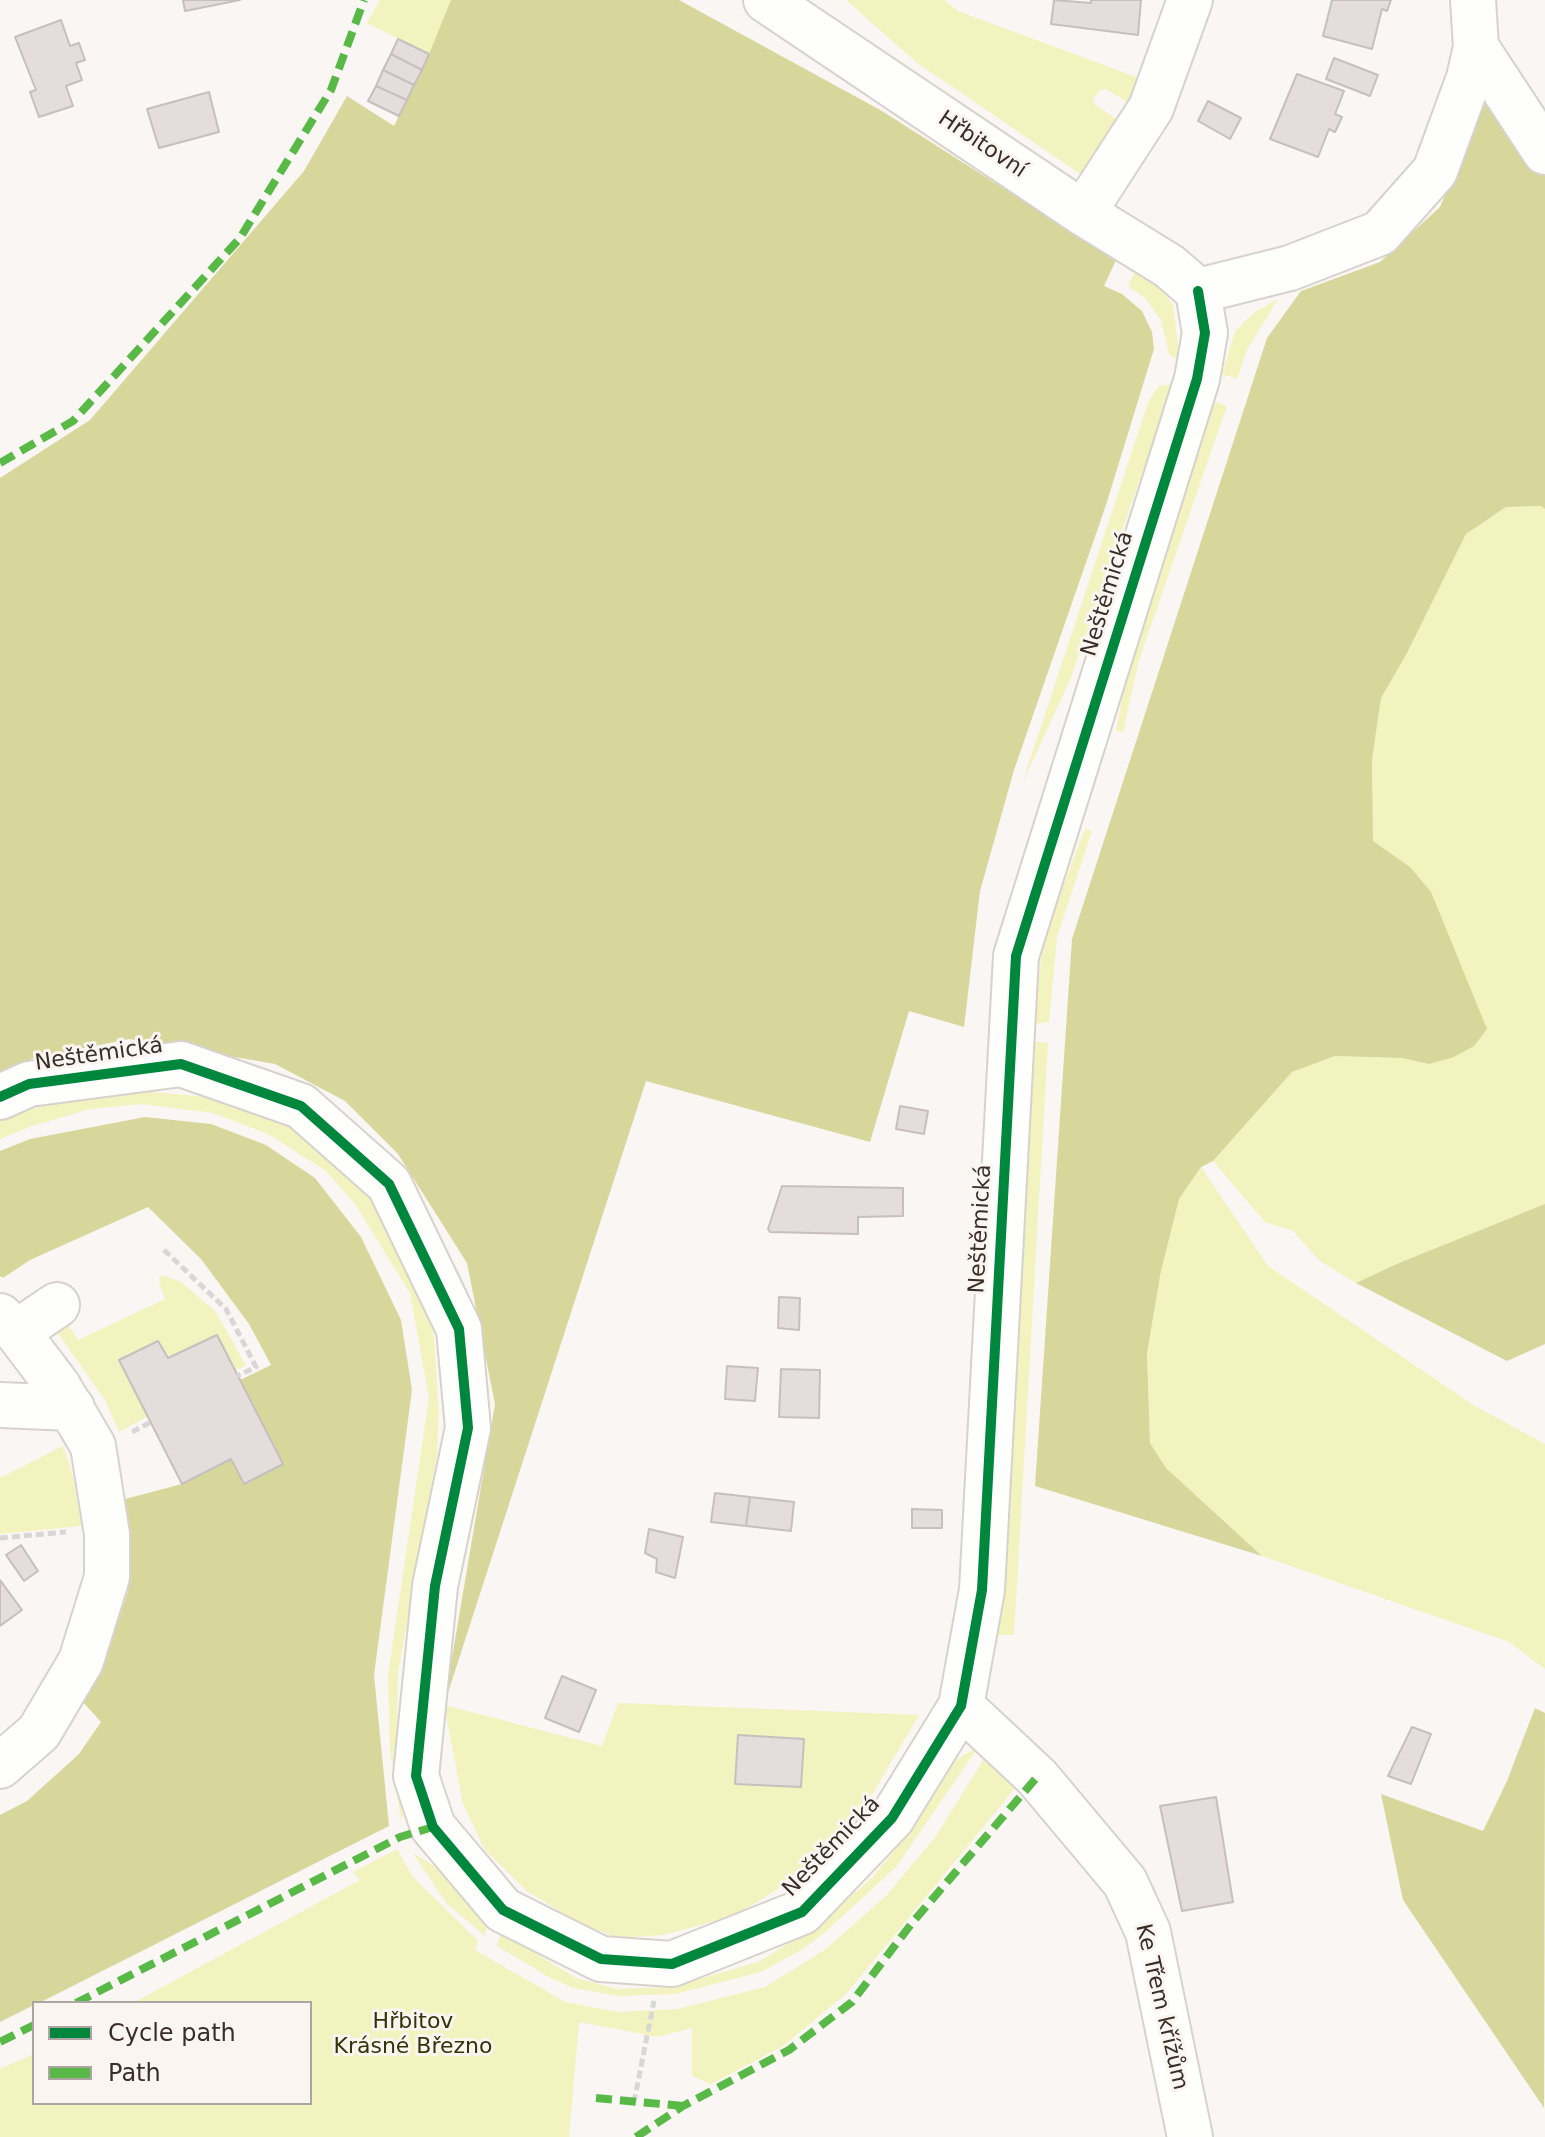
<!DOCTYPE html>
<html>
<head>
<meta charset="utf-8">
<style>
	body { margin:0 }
	#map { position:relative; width:1545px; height:2137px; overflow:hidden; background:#f9f6f4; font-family:"DejaVu Sans",sans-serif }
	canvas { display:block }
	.legend { position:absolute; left:32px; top:2001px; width:280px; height:104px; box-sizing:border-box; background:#fbf5f2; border:2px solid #ada5a1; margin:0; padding:10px 14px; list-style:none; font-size:24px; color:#382d27 }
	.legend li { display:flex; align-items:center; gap:16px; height:40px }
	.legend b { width:40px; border:2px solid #ada5a1 }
</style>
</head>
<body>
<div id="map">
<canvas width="1545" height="2137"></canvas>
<ul class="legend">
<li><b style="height:10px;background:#00873e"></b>Cycle path</li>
<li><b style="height:10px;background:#58b947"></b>Path</li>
</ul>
</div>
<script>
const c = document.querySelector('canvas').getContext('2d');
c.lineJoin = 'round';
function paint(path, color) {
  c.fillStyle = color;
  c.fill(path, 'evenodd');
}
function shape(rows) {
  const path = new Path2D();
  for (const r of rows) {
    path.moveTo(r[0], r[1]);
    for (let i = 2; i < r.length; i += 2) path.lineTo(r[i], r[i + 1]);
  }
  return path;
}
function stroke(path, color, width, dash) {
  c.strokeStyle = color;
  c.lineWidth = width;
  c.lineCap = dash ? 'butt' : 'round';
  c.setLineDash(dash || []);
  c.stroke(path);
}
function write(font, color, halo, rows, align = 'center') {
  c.font = font + ' "DejaVu Sans",sans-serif';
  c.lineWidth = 6;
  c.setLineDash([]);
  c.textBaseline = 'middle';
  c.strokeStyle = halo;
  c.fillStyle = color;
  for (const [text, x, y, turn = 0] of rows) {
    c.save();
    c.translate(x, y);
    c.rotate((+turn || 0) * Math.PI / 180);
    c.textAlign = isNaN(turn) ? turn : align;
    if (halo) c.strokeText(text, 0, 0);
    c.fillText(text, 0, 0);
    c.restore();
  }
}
const green = shape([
	[380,0,451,0,429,54,367,23],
	[846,0,944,0,958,11,1147,81,1132,105,1106,89,1100,90,1093,99,1095,105,1121,122,1083,176,916,62],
	[1136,269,1158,285,1173,305,1180,362,1169,354,1161,320,1146,299,1128,286],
	[1278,299,1247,350,1237,379,1222,374,1235,331,1255,312],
	[1173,384,1070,680,1022,784,1149,400,1159,386],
	[1213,401,1227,406,1139,660,1123,732,1116,731,1132,646],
	[1541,506,1545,509,1545,1204,1399,1263,1356,1283,1320,1261,1293,1231,1265,1222,1213,1161,1292,1072,1335,1056,1402,1058,1429,1064,1410,867,1373,842,1372,760,1381,698,1406,655,1466,534,1506,507],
	[1085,829,1092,831,1057,937,1049,1022,1033,1024,1044,936],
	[1031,1041,1048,1043,1014,1635,997,1635,1004,1569],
	[139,1091,220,1098,280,1121,335,1158,366,1188,425,1288,434,1338,439,1413,437,1454,398,1673,397,1747,406,1807,401,1820,390,1750,388,1675,429,1398,410,1293,355,1204,326,1171,268,1134,213,1113,141,1104,90,1109,29,1127,0,1139,0,1119,31,1109,91,1095],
	[1201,1167,1268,1266,1475,1406,1545,1444,1545,1669,1509,1642,1262,1556,1166,1468,1150,1443,1147,1353,1161,1271,1179,1199],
	[162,1275,181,1282,216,1312,246,1366,235,1370,217,1335,168,1358,158,1341,119,1360,148,1416,119,1432,105,1400,55,1329,67,1323,78,1340,165,1299,160,1285,159,1278],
	[63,1446,72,1472,82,1526,0,1534,0,1478],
	[618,1703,919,1715,873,1793,837,1837,778,1889,736,1915,664,1935,618,1938,578,1922,527,1891,485,1850,463,1804,444,1705,602,1746],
	[979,1746,896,1867,823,1934,803,1949,761,1972,675,1994,618,1996,573,1988,547,1976,497,1946,501,1932,576,1978,617,1989,671,1987,758,1962,812,1929,871,1879,916,1824,956,1760],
	[990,1749,1021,1781,846,1994,783,2046,711,2084,692,2076,692,2028,658,2037,579,2022,569,2137,0,2137,0,2069,34,2054,34,2103,310,2103,310,2003,133,2003,360,1880,353,1872,397,1849,412,1876,478,1941,475,1950,565,2002,618,2012,678,2009,765,1987,826,1949,887,1895,936,1836],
	[413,1853,434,1866,488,1922,485,1936,447,1904]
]);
const forest = shape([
	[451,0,679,0,882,111,1116,260,1104,286,1122,294,1142,311,1152,332,1154,349,1106,505,1014,770,980,891,964,1027,909,1011,870,1142,646,1081,444,1705,495,1404,467,1263,398,1154,345,1101,275,1064,129,1039,32,1059,0,1073,0,478,90,420,304,171,347,96,394,126,429,54],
	[1491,88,1545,176,1545,509,1541,506,1506,507,1466,534,1406,655,1381,698,1372,760,1373,841,1410,867,1431,892,1487,1029,1474,1046,1454,1057,1429,1064,1402,1058,1335,1056,1292,1072,1213,1161,1201,1167,1179,1199,1161,1271,1147,1353,1150,1443,1166,1468,1262,1556,1035,1486,1072,939,1267,338,1301,291,1380,262,1440,207],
	[145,1117,211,1124,266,1145,315,1178,361,1237,401,1320,412,1390,374,1675,389,1826,39,2003,34,2003,34,2005,0,2022,0,1815,27,1801,79,1754,101,1722,83,1702,103,1667,128,1591,125,1499,182,1484,231,1459,244,1484,283,1463,240,1380,271,1365,249,1324,201,1259,148,1207,30,1260,3,1278,0,1276,0,1151,30,1139],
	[1545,1204,1545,1344,1507,1361,1356,1283,1399,1263],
	[1535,1708,1545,1713,1544,2108,1403,1900,1381,1794,1483,1831,1507,1781]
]);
const building = shape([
	[183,0,240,0,185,11,183,0],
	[1054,0,1091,3,1091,0,1141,0,1138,35,1051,24,1054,0],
	[1332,0,1391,0,1387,11,1382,9,1372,49,1323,36,1332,0],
	[61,20,70,46,79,43,85,60,76,63,82,80,66,86,73,106,39,117,30,92,36,90,15,37,61,20],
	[398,39,429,54,422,70,391,54,398,39],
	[391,54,422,70,414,85,383,70,391,54],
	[1334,58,1378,75,1370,96,1326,79,1334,58],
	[383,70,414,85,407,100,376,86,383,70],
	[1297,74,1344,91,1335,114,1342,117,1335,132,1329,129,1318,157,1270,139,1297,74],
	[376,86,407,100,399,116,368,101,376,86],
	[209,92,219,132,159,148,147,109,209,92],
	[1208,101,1241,118,1230,139,1198,121,1208,101],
	[900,1106,928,1111,924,1134,896,1129,900,1106],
	[782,1186,903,1188,903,1216,858,1217,858,1234,770,1232,768,1229,782,1186],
	[779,1297,800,1298,799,1330,778,1328,779,1297],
	[217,1335,283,1464,244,1484,231,1459,182,1484,119,1360,158,1341,168,1358,217,1335],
	[727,1366,758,1368,755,1401,725,1399,727,1366],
	[781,1369,820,1370,819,1418,779,1417,781,1369],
	[715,1493,750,1497,746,1526,711,1522,715,1493],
	[750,1497,794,1502,791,1531,746,1526,750,1497],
	[912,1509,942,1510,942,1528,912,1528,912,1509],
	[649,1529,683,1537,675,1578,656,1572,657,1559,645,1553,649,1529],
	[21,1545,38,1571,24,1581,6,1555,21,1545],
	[0,1580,22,1610,0,1626,0,1580],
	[562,1676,596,1690,579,1732,545,1718,562,1676],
	[1412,1727,1431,1734,1411,1784,1388,1776,1412,1727],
	[738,1735,804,1739,801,1787,735,1784,738,1735],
	[1216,1797,1233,1902,1182,1911,1160,1806,1216,1797]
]);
const path = shape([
	[164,1250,226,1309,256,1367,237,1376],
	[132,1432,151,1422],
	[0,1538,66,1532],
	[634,2102,654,2001]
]);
const minor = shape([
	[766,0,1083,213,1169,266,1198,291],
	[1476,47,1545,152],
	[1083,213,1151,108,1190,0],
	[1198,291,1290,268,1380,233,1435,171,1469,78,1476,47,1473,0],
	[0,1097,29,1084,181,1064,301,1106,389,1184,459,1329,468,1428,435,1586,416,1776,433,1827,503,1910,601,1959,672,1964,802,1912,892,1818,961,1706,982,1590,1016,956,1197,379,1205,333,1198,291],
	[0,1316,17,1332,58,1386,93,1446,107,1534,107,1577,81,1661,39,1732,0,1766],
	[17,1332,57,1305],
	[0,1405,72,1408],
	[961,1706,1037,1777,1125,1882,1148,1932,1190,2137]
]);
const quiet = shape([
	[0,463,73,421,240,238,331,90,364,0],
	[76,2003,400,1837,433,1827],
	[0,2042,34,2025],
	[596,2098,683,2106],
	[636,2137,683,2106,789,2050,852,2002,912,1923,1037,1777]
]);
const cycleway = shape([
	[0,1097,29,1084,181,1064,301,1106,389,1184,459,1329,468,1428,435,1586,416,1776,433,1827,503,1910,601,1959,672,1964,802,1912,892,1818,961,1706,982,1590,1016,956,1197,379,1205,333,1198,291]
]);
const streetNames = [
	["Hřbitovní",982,145,34],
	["Neštěmická",1108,594,-73],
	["Neštěmická",99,1055,-8],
	["Neštěmická",981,1229,-87],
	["Neštěmická",832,1847,-46],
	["Ke Třem křížům",1161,2007,77]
];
const parkNames = [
	["Hřbitov",413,2022],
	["Krásné Březno",413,2047]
];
paint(green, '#f2f3bf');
paint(forest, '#d7d79c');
paint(building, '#e5dddb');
stroke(building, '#c6bfbe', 2);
stroke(minor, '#d8d2cd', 48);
stroke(path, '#d8d7d6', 5, [8, 4]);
stroke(minor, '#fefefd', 44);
stroke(quiet, '#58b947', 8, [16, 8]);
stroke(cycleway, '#00873e', 10);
write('22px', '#382d27', '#fbf5f2', streetNames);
write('22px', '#343406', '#fbf5f2', parkNames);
</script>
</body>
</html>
